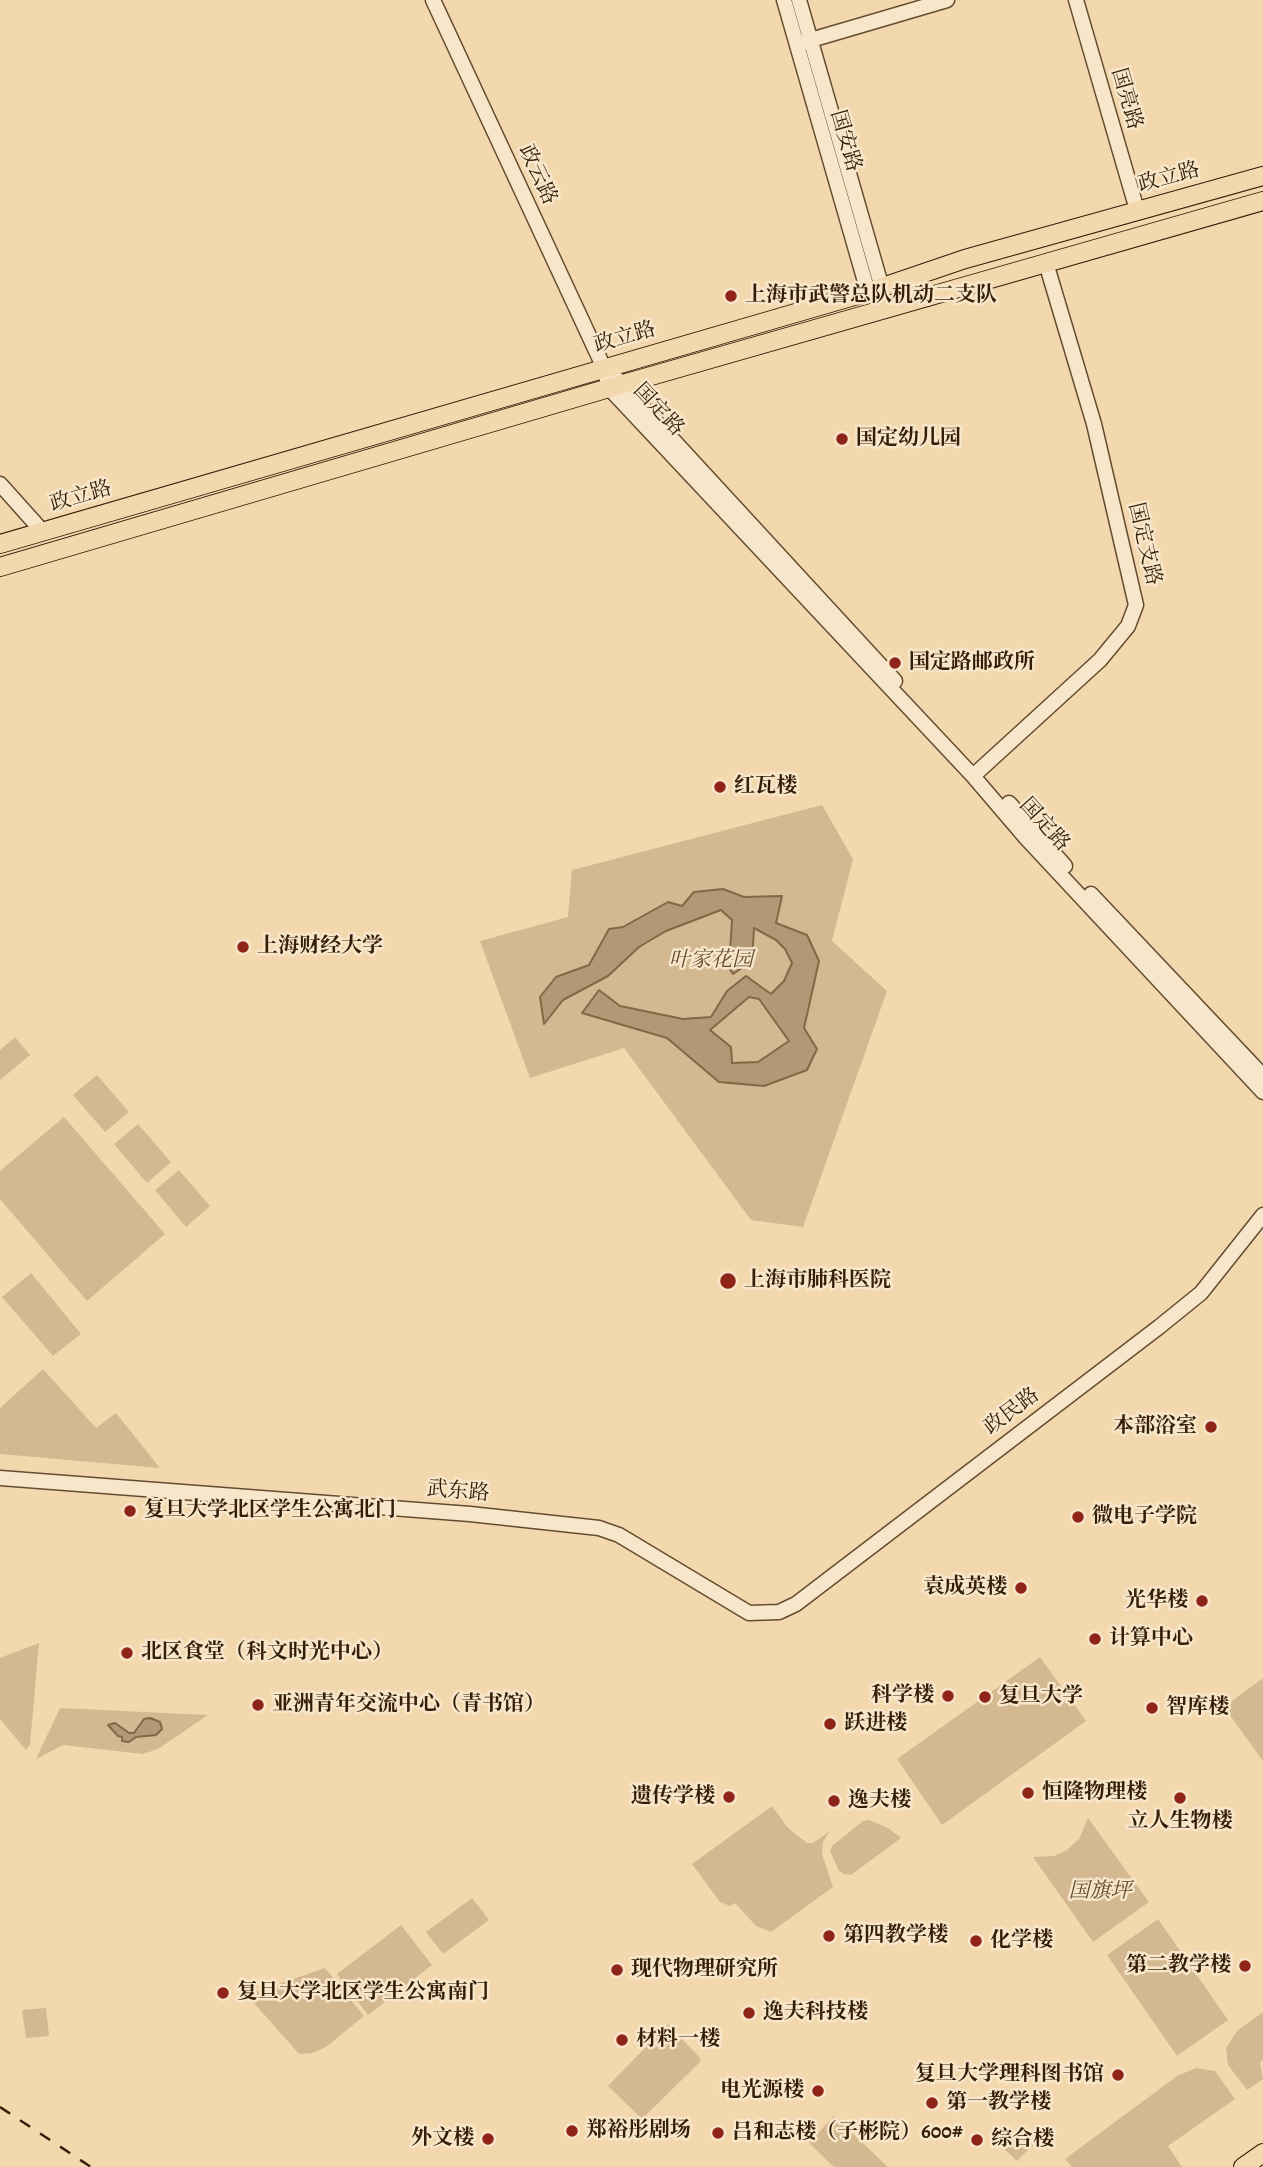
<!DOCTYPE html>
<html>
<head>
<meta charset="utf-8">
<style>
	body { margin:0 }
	canvas { display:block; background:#f3d8ae }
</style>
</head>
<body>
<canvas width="1263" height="2167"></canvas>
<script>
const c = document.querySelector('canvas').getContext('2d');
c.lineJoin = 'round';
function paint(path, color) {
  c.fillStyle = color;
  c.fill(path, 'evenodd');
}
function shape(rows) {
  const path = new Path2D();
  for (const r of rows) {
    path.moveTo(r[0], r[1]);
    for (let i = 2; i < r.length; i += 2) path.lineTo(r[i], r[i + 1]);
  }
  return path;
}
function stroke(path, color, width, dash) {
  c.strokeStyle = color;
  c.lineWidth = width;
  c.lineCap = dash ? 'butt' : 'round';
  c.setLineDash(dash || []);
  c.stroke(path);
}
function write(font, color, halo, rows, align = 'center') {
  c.font = font + ' Alegreya,"Noto Serif SC",serif';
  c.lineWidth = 5;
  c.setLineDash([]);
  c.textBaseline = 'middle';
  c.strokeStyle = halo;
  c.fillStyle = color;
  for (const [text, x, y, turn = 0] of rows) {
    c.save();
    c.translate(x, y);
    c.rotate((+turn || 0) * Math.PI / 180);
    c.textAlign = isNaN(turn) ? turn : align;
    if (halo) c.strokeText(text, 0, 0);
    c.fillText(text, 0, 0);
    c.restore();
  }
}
const green = shape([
	[822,805,853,859,832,941,887,991,803,1227,751,1220,624,1048,530,1078,480,941,568,917,572,870],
	[15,1037,30,1055,0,1080,0,1050],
	[97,1075,129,1112,105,1132,73,1095],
	[64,1117,165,1234,87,1301,0,1199,0,1171],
	[138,1124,171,1162,147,1183,114,1144],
	[179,1170,210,1206,186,1227,155,1190],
	[31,1273,81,1334,53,1356,2,1297],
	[43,1369,96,1428,116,1413,160,1468,0,1454,0,1408],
	[39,1643,30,1745,26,1750,0,1719,0,1658],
	[1040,1657,1086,1721,942,1825,897,1759],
	[1263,1678,1263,1761,1224,1707],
	[60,1708,208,1715,158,1749,143,1754,63,1745,36,1759],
	[772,1806,788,1828,807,1843,813,1843,830,1831,823,1842,822,1854,833,1887,771,1932,756,1926,735,1903,730,1906,720,1902,692,1864],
	[1088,1818,1149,1902,1093,1942,1033,1857,1054,1856,1067,1850,1079,1839],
	[869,1820,888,1828,901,1838,851,1875,844,1874,839,1871,830,1851,832,1846,863,1821],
	[472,1898,489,1920,443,1954,426,1932],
	[1158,1919,1228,2020,1177,2056,1107,1955],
	[401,1925,432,1965,368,2015,337,1974],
	[325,1968,364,2016,326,2047,312,2053,299,2054,247,1995],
	[46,2008,49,2036,26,2038,22,2010],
	[1263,2012,1263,2060,1260,2062,1263,2079,1247,2090,1228,2065,1226,2048,1237,2031],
	[668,2024,701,2059,700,2062,642,2119,608,2086],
	[1196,2068,1215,2071,1235,2099,1168,2146,1182,2167,1072,2167,1065,2159,1177,2076],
	[834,2116,888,2167,834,2167,809,2143],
	[1020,2127,1036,2142,1017,2161,1001,2146]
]);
const water = shape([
	[723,889,744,897,782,896,776,923,807,935,819,961,804,1028,817,1049,807,1070,764,1086,719,1082,667,1038,582,1013,599,990,620,1006,683,1019,711,1017,727,991,746,976,771,994,784,981,792,963,785,949,776,940,754,928,752,961,733,974,729,968,732,920,721,910,666,931,639,947,608,976,563,1000,544,1024,540,997,556,977,589,965,609,929,623,927,668,902,682,906,694,892,723,889],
	[749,997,759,999,789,1041,758,1062,732,1063,731,1047,710,1030,749,997],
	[150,1718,160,1722,162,1729,156,1735,136,1737,129,1742,122,1741,122,1737,118,1736,108,1725,115,1723,129,1733,134,1733,144,1719,150,1718]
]);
const minor = shape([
	[433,0,604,368,609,388,973,776,1026,838,1263,1092],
	[784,0,868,292],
	[799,0,882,288],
	[1076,0,1137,210],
	[804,42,947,0],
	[617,379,895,681],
	[0,484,43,532],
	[973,776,1100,660,1128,626,1136,605,1094,424,1046,263],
	[1009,803,1065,866],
	[1091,894,1263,1076],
	[0,1478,470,1514,599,1528,619,1535,749,1613,779,1612,796,1604,1159,1327,1201,1293,1263,1215]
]);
const major = shape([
	[0,544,868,292,965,259,1263,176],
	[0,567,609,388,1263,201],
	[1243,2167,1263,2153]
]);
const rail = shape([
	[0,2107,91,2167]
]);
const markers = [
	[731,296,7,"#8f2418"],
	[842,439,7,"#8f2418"],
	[895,663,7,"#8f2418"],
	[720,787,7,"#8f2418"],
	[243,947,7,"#8f2418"],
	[728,1281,9,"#8f2418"],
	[1211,1427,7,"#8f2418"],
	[130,1511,7,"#8f2418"],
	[1078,1517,7,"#8f2418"],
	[1021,1588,7,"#8f2418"],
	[1202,1601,7,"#8f2418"],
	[1095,1639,7,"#8f2418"],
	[127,1653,7,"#8f2418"],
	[948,1696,7,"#8f2418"],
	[985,1697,7,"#8f2418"],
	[258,1705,7,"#8f2418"],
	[1152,1708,7,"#8f2418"],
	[830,1724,7,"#8f2418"],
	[1028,1793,7,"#8f2418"],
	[729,1797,7,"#8f2418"],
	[1180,1798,7,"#8f2418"],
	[834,1801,7,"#8f2418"],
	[829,1936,7,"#8f2418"],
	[976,1941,7,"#8f2418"],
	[1245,1966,7,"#8f2418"],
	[617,1970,7,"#8f2418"],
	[223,1993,7,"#8f2418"],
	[749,2013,7,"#8f2418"],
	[622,2040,7,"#8f2418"],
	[1118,2075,7,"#8f2418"],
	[818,2091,7,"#8f2418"],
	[932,2103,7,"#8f2418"],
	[572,2131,7,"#8f2418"],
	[718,2133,7,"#8f2418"],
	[488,2139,7,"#8f2418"],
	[977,2140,7,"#8f2418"]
];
const streetNames = [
	["国亮路",1126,99,74],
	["国安路",845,141,74],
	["政云路",537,175,65],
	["政立路",1169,178,-15],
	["政立路",625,338,-16],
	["国定路",658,410,47],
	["政立路",81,497,-16],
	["国定支路",1144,544,77],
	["国定路",1044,825,48],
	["政民路",1012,1412,-37],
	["武东路",458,1492,5]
];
const poiNames = [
	["上海市武警总队机动二支队",745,296],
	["国定幼儿园",856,439],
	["国定路邮政所",909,663],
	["红瓦楼",734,787],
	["上海财经大学",257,947],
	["上海市肺科医院",744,1281],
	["本部浴室",1197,1427,"right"],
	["复旦大学北区学生公寓北门",144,1511],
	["微电子学院",1092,1517],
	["袁成英楼",1007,1588,"right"],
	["光华楼",1188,1601,"right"],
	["计算中心",1109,1639],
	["北区食堂（科文时光中心）",141,1653],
	["科学楼",934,1696,"right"],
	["复旦大学",999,1697],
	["亚洲青年交流中心（青书馆）",272,1705],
	["智库楼",1166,1708],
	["跃进楼",844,1724],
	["恒隆物理楼",1042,1793],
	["遗传学楼",715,1797,"right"],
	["逸夫楼",848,1801],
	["立人生物楼",1180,1822,"center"],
	["第四教学楼",843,1936],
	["化学楼",990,1941],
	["第二教学楼",1231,1966,"right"],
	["现代物理研究所",631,1970],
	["复旦大学北区学生公寓南门",237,1993],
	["逸夫科技楼",763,2013],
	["材料一楼",636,2040],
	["复旦大学理科图书馆",1104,2075,"right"],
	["电光源楼",804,2091,"right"],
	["第一教学楼",946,2103],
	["郑裕彤剧场‌",586,2131],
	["吕和志楼（子彬院）600#",732,2133],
	["外文楼",474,2139,"right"],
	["综合楼",991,2140]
];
const parkNames = [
	["叶家花园",711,961],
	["国旗坪",1100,1892]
];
paint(green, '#d3b892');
paint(water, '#b29975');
stroke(water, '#806849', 2);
stroke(minor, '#644c31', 17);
stroke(major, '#341e07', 20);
stroke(minor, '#f7e6ca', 14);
stroke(major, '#f3d8ae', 18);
stroke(rail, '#341e07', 2.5, [12, 12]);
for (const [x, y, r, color] of markers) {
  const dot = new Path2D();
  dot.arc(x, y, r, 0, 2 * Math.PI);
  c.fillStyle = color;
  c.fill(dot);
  stroke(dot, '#f7e6ca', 2.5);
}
write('21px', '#341e07', '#f7e6ca', streetNames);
write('bold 21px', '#341e07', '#f7e6ca', poiNames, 'left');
write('italic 21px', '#644c31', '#f7e6ca', parkNames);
</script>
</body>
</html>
